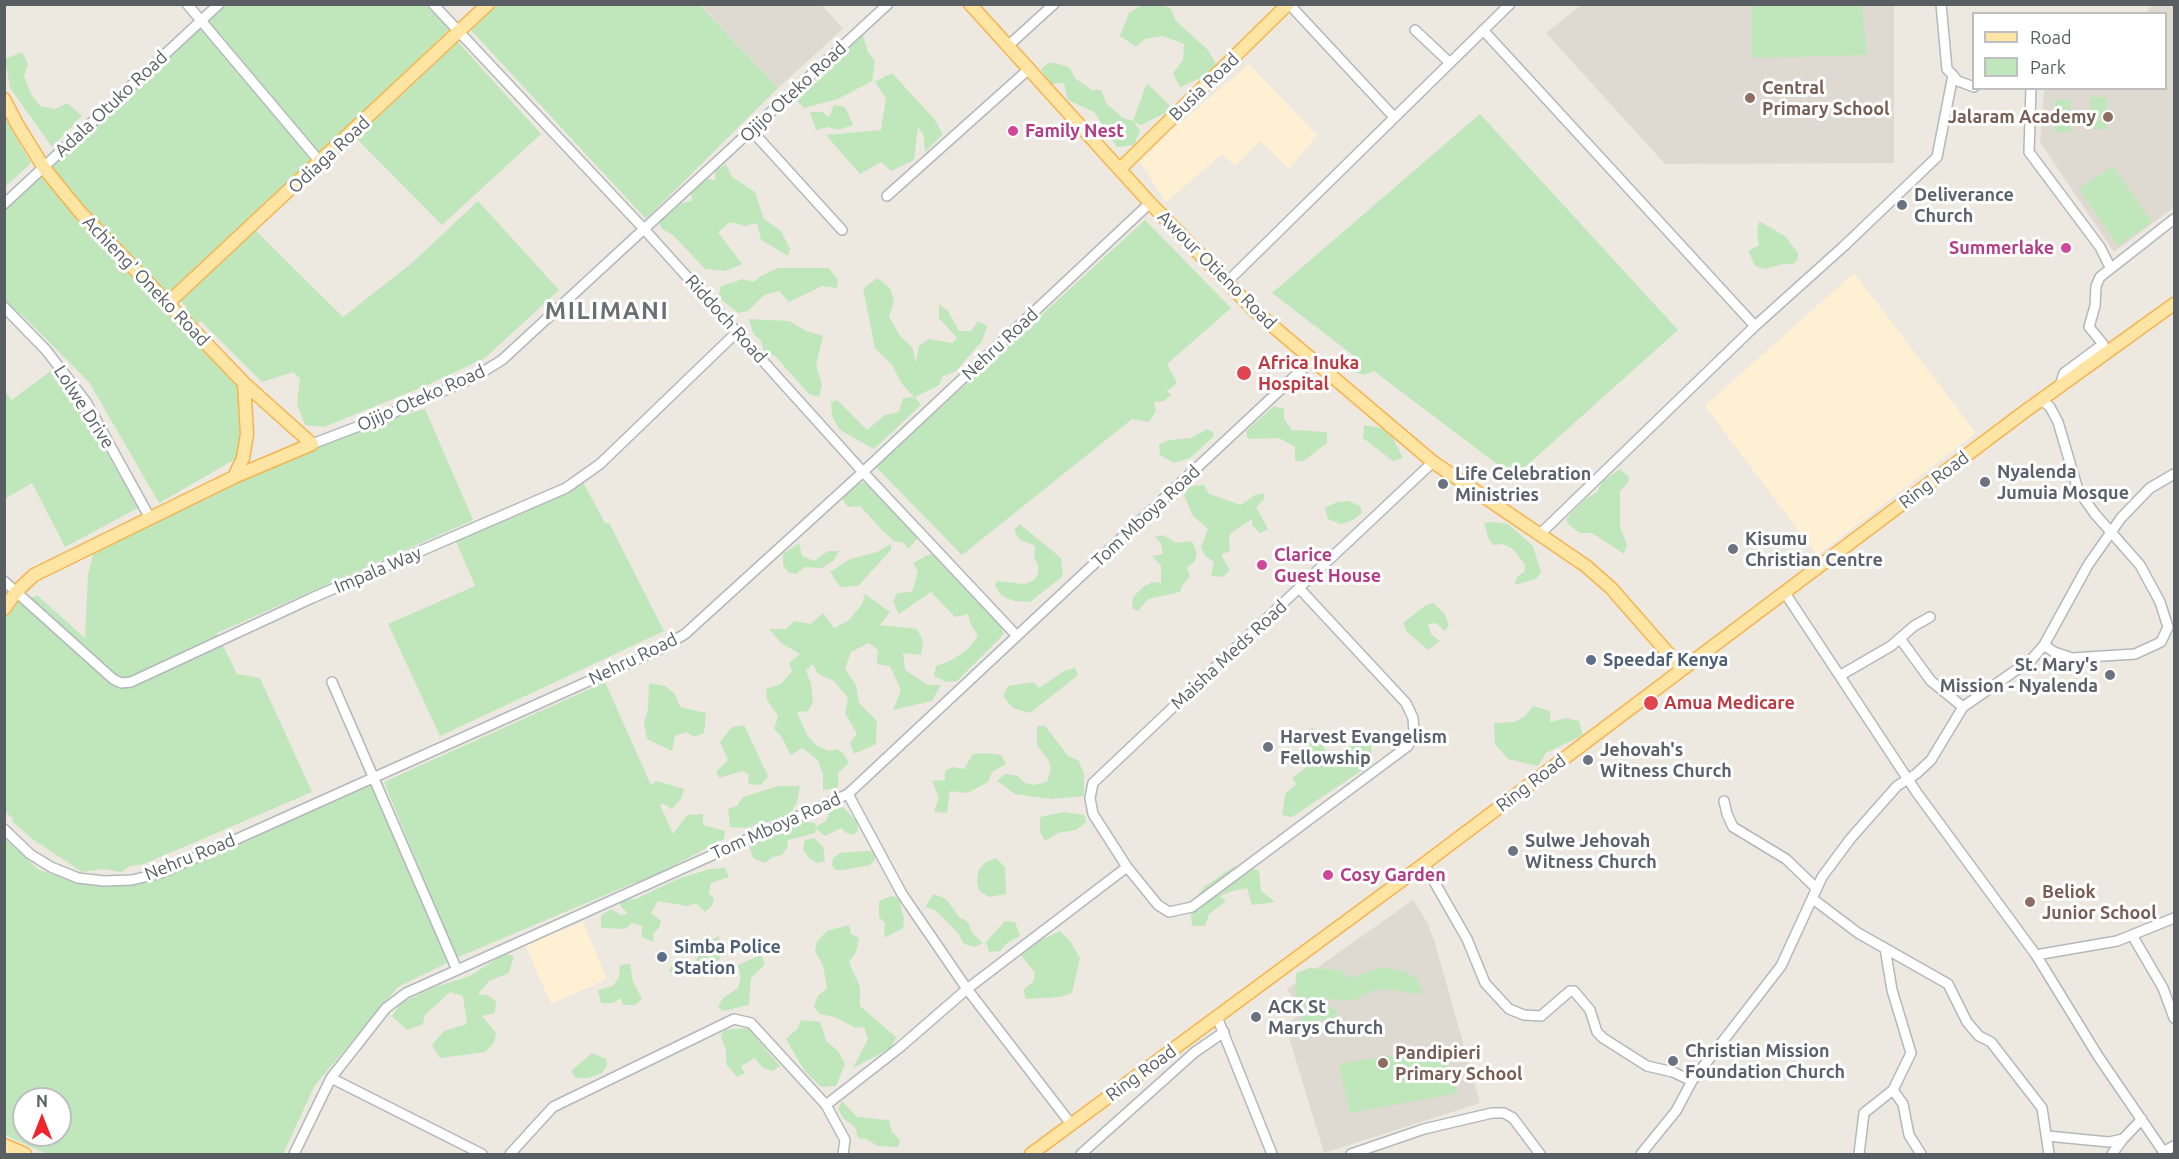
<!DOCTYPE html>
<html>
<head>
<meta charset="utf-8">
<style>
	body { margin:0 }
	#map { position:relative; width:2179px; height:1159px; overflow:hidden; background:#ede9e0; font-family:Ubuntu,sans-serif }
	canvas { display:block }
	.frame { position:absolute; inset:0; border:6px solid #595e62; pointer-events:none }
	.legend { position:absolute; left:1972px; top:12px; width:195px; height:78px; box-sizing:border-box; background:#fff; border:2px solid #bdbfc0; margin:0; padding:8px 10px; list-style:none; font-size:18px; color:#595e62 }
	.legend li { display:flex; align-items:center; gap:12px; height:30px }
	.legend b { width:30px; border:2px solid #bdbfc0 }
	.north { position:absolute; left:12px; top:1087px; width:60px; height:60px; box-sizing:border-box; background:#fff; border:2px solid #bdbfc0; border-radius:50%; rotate:0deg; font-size:16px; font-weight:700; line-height:24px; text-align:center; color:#595e62 }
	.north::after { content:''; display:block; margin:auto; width:21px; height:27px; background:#ee252c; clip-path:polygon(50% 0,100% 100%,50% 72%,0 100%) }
</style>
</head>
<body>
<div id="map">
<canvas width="2179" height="1159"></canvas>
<div class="frame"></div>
<ul class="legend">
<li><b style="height:8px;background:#ffe5a3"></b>Road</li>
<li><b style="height:16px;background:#c0e6bb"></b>Park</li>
</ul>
<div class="north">N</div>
</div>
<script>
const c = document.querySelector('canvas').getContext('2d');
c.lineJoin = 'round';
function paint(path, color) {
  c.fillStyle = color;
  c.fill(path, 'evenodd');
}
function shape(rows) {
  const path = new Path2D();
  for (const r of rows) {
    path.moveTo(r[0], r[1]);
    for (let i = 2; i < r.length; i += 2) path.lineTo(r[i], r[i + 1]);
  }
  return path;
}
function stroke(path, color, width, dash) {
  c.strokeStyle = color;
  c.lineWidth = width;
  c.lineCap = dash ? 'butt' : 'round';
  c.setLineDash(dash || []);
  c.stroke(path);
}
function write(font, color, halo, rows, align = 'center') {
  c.font = font + ' Ubuntu,sans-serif';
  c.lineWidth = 6;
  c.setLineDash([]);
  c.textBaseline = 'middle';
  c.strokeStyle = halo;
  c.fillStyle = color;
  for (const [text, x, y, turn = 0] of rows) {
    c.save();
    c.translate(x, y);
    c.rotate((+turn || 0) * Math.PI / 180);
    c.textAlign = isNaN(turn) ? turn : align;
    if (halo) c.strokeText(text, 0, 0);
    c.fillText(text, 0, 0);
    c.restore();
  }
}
const commercial = shape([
	[1249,64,1317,135,1289,169,1260,141,1235,166,1222,154,1166,202,1138,159],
	[1854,273,1976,433,1817,555,1705,406],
	[583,922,607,979,551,1004,525,944]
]);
const education = shape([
	[701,5,822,5,843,29,778,88],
	[1581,5,1894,5,1894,163,1665,164,1546,33],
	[2152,5,2174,5,2174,207,2114,252,2040,142,2044,92,2044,89,2166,88,2166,14,2146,13],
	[1413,900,1427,922,1435,943,1480,1103,1324,1153,1285,1024,1303,1013,1287,989]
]);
const green = shape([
	[222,5,425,5,450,29,162,305,240,384,239,457,159,503,89,382,21,314,13,312,5,303,5,198],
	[495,5,700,5,778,88,646,219,469,28],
	[1142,5,1163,5,1171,9,1176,21,1208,50,1216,64,1210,74,1180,87,1173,73,1183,60,1184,44,1163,36,1145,39,1136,47,1120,36,1129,13],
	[1752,5,1862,5,1867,55,1752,58],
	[863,35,868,52,875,61,872,81,838,99,804,108,796,100,824,76,828,67],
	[458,42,541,134,442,225,356,138,377,115,381,114],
	[22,52,28,64,24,76,31,94,40,106,55,109,67,103,82,116,52,147,10,88,5,59],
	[1050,62,1069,67,1076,79,1092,90,1101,90,1106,103,1123,118,1133,121,1147,83,1173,109,1141,125,1134,122,1140,131,1134,145,1117,147,1094,112,1068,100,1064,83,1050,84,1041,69],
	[892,73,935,120,943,134,925,152,924,136,918,127,914,160,891,171,881,162,860,174,826,135,881,130,886,98,875,82],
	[2090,97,2107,97,2107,129,2090,129],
	[2054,100,2070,100,2071,132,2054,132],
	[834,105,845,107,853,125,838,130,828,127,816,130,810,112,822,112,829,117],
	[1480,114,1678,330,1514,477,1374,371,1364,375,1354,372,1345,364,1354,356,1272,293],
	[5,118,31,163,5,187,4,187],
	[726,164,732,177,755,192,764,219,781,231,790,249,788,256,761,240,757,223,745,226,730,222,718,232,742,264,726,271,705,269,673,235,662,229,659,222,682,203,692,201,691,192,706,179,715,180,715,171],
	[2113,166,2152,222,2118,246,2079,189],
	[478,201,559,290,485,358,425,386,324,427,305,425,297,404,300,379,293,372,262,382,201,321,197,324,183,311,187,307,180,300,255,230,343,317,412,263],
	[1145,220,1231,308,1167,364,1177,383,1167,391,1171,395,1164,401,1154,402,1156,411,1149,422,1132,419,962,555,876,467],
	[1759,221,1785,236,1798,253,1798,259,1793,264,1783,264,1765,269,1755,266,1748,251,1759,245,1757,231],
	[778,268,829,268,838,280,837,288,822,286,789,302,779,291,764,295,748,311,738,313,718,297,721,286,743,279,754,282,761,276],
	[877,278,890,288,894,301,889,317,900,336,912,347,916,362,919,346,929,339,952,343,957,338,939,318,939,304,948,311,959,331,971,331,978,321,987,326,982,341,956,371,942,377,939,385,915,397,921,405,874,449,840,430,832,416,831,402,837,400,867,430,885,415,899,412,903,398,914,397,902,384,892,365,875,348,863,289],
	[749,319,789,321,806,331,823,336,816,365,822,385,819,397,809,394,775,356,764,352,761,341,753,333],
	[52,370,89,422,138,508,65,547,32,483,5,499,5,391,12,400],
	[1274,406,1284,409,1284,419,1292,430,1327,432,1327,443,1302,462,1295,460,1295,447,1279,438,1248,439,1246,431],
	[425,409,473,520,217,633,237,674,260,678,312,792,144,864,130,866,121,872,104,869,82,872,31,838,12,821,13,819,5,811,4,617,16,600,38,596,85,638,88,574,94,552,338,434],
	[1364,425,1381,428,1391,434,1403,458,1393,461,1363,438],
	[1207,429,1214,433,1212,438,1190,458,1174,463,1160,455,1159,444,1170,440,1191,438],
	[1620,469,1629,477,1628,483,1620,491,1620,527,1627,545,1624,554,1592,533,1580,533,1569,525,1566,519,1584,500,1597,492,1602,482],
	[867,481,919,537,908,549,904,543,894,541,882,530,860,506,848,507,842,499,857,484],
	[583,482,605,523,609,523,664,631,440,736,388,624,475,586,456,541],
	[1204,485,1209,494,1241,505,1255,495,1265,493,1263,501,1256,507,1268,529,1260,533,1252,525,1252,519,1232,532,1229,537,1230,551,1221,555,1230,570,1223,577,1211,576,1214,562,1205,556,1201,547,1208,529,1193,516,1184,495,1190,486],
	[1349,501,1360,506,1362,513,1353,520,1341,524,1328,519,1325,508,1337,502],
	[1495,522,1508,524,1533,546,1541,572,1536,579,1514,585,1518,576,1524,572,1525,565,1513,549,1503,544,1493,545,1488,537,1484,523],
	[1020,524,1061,558,1063,576,1030,602,1014,601,1002,596,995,586,997,581,1024,584,1033,581,1038,574,1038,565,1034,558,1035,546,1019,539,1014,530],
	[1163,535,1176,543,1192,541,1197,553,1195,561,1187,568,1190,576,1182,586,1180,592,1148,599,1138,611,1132,608,1133,597,1143,587,1152,582,1161,583,1161,566,1152,556,1163,554,1161,544,1155,537],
	[799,543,802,556,814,561,828,551,839,551,834,560,822,568,805,567,796,574,788,572,783,565,783,554],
	[891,544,891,550,858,586,840,587,830,572,850,559,877,552],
	[932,553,998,621,1004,634,957,681,947,682,934,676,936,666,952,660,969,648,978,635,971,625,968,614,955,617,931,592,899,614,893,602,897,593,912,592,918,572,913,563],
	[865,594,890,612,880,625,917,629,923,641,921,655,903,653,905,670,928,685,941,685,932,701,893,710,901,690,890,666,877,664,878,650,869,643,851,652,845,669,856,685,859,703,877,721,876,744,854,754,850,743,857,734,845,713,848,698,834,681,818,674,813,664,806,670,811,684,813,702,808,711,797,712,807,735,817,746,829,751,837,749,843,753,849,763,838,773,838,788,823,790,823,775,818,760,802,748,791,755,781,736,774,729,778,716,767,700,766,689,781,684,792,671,789,663,800,654,781,643,769,629,786,629,794,621,811,624,823,613,834,628,849,620,862,604],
	[1433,603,1444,613,1449,625,1445,631,1436,623,1428,624,1431,634,1440,641,1428,650,1407,632,1403,623,1426,605],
	[1075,668,1078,675,1030,713,1013,708,1003,696,1008,686,1034,682,1039,688,1066,670],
	[605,682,651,785,657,781,684,789,681,799,672,809,662,803,660,805,673,834,687,815,703,814,703,825,725,831,724,839,641,883,636,882,456,958,384,782],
	[649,683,665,686,675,694,680,707,706,713,704,733,694,737,686,732,675,736,672,751,647,739,644,723,648,709],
	[1533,706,1550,711,1550,722,1567,718,1579,721,1583,735,1546,753,1538,766,1508,759,1495,744,1494,723,1514,722,1524,717],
	[744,725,768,776,761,785,748,784,749,774,742,771,719,778,716,772,728,760,720,742,732,727],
	[1037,726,1045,726,1068,756,1078,760,1084,773,1084,796,1052,799,1015,794,997,781,1005,774,1018,776,1025,783,1034,785,1047,782,1051,769,1049,761,1037,745],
	[1312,728,1322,733,1323,746,1329,754,1340,753,1362,738,1370,738,1373,763,1292,817,1282,815,1285,794,1296,784,1292,778,1306,768,1307,743,1303,734],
	[986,753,1001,755,1006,764,992,772,988,782,975,789,967,793,950,791,947,813,934,812,939,797,932,781,945,780,945,771,952,767,964,769,973,754],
	[374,783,449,962,398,987,315,1085,283,1154,47,1154,5,1135,4,838,39,870,67,878,109,885,138,883],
	[24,1099,60,1099,60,1135,24,1135],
	[778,786,800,786,797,802,789,816,746,828,730,827,728,809,737,806,743,797],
	[843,807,857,822,858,830,854,835,846,833,841,828,825,836,816,829,815,833,788,840,787,848,782,855,772,857,765,863,753,858,749,845,787,830,801,821,815,823,816,827,826,821,830,811],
	[1064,812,1084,815,1086,822,1076,830,1058,833,1045,841,1040,832,1040,817],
	[814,838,823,846,825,861,818,863,810,859,803,850,805,840],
	[866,851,874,851,875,859,870,865,843,870,836,870,832,865,833,858,840,853],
	[996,858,1005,867,1006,894,989,897,979,891,977,881,979,869,986,862],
	[1235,866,1259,870,1261,891,1275,902,1252,905,1247,888,1233,891,1220,896,1226,901,1209,914,1205,926,1192,926,1191,916,1198,895,1205,886],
	[725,868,729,877,711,883,709,893,714,899,712,906,705,912,696,903,687,906,658,901,651,913,661,921,659,928,653,933,654,942,642,937,642,926,632,923,625,929,601,928,601,916,611,909,621,915,628,914,619,904,626,899,636,899,680,878,710,869],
	[934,894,946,899,959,917,968,922,972,933,983,943,975,947,964,944,958,933,935,910,925,907],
	[891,896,899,898,904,919,903,928,884,938,885,923,879,917,879,901],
	[1005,921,1015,922,1020,936,1007,943,1000,951,989,952,986,942],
	[849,925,851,934,859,938,856,952,849,962,860,987,860,1006,896,1037,891,1048,853,1068,868,1039,864,1027,856,1028,835,1017,819,1014,814,1006,818,996,827,988,823,965,815,951,817,941,827,931],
	[1060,931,1070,941,1080,958,1072,993,1060,997,1026,999,1023,990,1033,982,1035,973,1021,955,1025,943,1037,942],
	[719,936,721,954,718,965,710,970,691,970,682,976,669,972,674,961,695,962,704,944],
	[504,954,514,956,509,973,489,981,478,994,487,995,496,1001,495,1013,482,1016,496,1033,494,1043,485,1052,440,1058,432,1045,444,1031,467,1024,463,996,450,992,425,1015,423,1024,407,1030,392,1016,401,1003,432,988,470,976],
	[761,955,765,964,751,978,749,1005,723,1011,718,1007,723,998,738,988,741,977,738,965],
	[630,964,633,982,642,999,635,1005,623,1005,621,998,613,1003,601,1003,598,990,613,986,619,977,620,965],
	[1382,967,1403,971,1418,979,1423,995,1387,989,1372,991,1353,1000,1320,999,1339,1013,1332,1019,1297,1025,1308,1007,1295,1001,1296,973,1310,968,1340,970,1351,978],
	[801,1020,820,1022,826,1041,838,1051,845,1064,836,1086,821,1087,804,1070,786,1039,798,1028],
	[748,1028,780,1066,773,1071,763,1068,755,1058,741,1066,745,1073,737,1077,726,1064,726,1050,721,1037,724,1030],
	[1439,1047,1458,1093,1350,1113,1339,1064],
	[592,1053,606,1059,607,1066,602,1073,588,1078,576,1078,571,1071],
	[842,1101,857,1117,889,1120,892,1132,900,1140,898,1147,878,1146,866,1139,858,1138,855,1127,844,1119,838,1109]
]);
const minor = shape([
	[187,4,321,163],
	[433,4,644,229,863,472,1017,636],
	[1289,4,1394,117],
	[1941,4,1947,69,1958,81,1974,87],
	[1415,30,1449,62],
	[1483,30,1755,326],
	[1009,45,1054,4],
	[2031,88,2029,152,2100,247,2110,267],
	[752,131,842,230],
	[887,196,1030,68],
	[4,204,219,4],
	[1227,282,1510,4],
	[4,307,46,350,86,402,150,518],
	[2060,386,2064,373,2103,344,2089,327,2095,306,2096,286,2100,277,2174,219],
	[2042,400,2050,407,2058,422,2078,490,2095,514,2140,565,2160,602,2168,627,2161,642,2135,654,2072,658,2054,652,2044,645],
	[312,444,388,415,473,378,502,360,888,4],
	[1540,534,1755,326,1844,246,1937,157,1953,75],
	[4,581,113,679,121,683,131,682,312,598,566,488,600,464,737,332],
	[1299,588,1406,703,1413,718,1414,732,1408,746,1192,907,1169,912,1158,905,1127,867,1093,814,1090,798,1093,783,1299,588,1433,462],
	[1785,593,1917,793,2036,955,2117,941,2174,918],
	[1901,640,1931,681,1963,707],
	[1841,675,1891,646,1914,626,1930,617],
	[332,682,457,970],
	[848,794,902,894,967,989,1071,1124],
	[1724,801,1727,814,1733,827,1786,859,1817,889],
	[4,829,30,854,51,867,78,878,104,881,132,880,161,873,658,650,685,634,863,472,1150,203],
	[1424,864,1467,939,1485,983,1509,1009,1524,1015,1541,1016,1570,991,1574,991,1590,1010,1597,1032,1603,1038,1647,1066,1673,1072,1692,1081],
	[1813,899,1858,933,1948,984,1967,1022,1979,1036,1991,1042,2042,1108,2049,1154],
	[2132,935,2163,988,2174,1018],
	[2036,955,2098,1056,2165,1154],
	[1217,1017,1272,1154],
	[331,1078,482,1154],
	[1893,1090,1903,1104,1909,1135,1921,1154],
	[826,1105,899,1048,967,989,1127,867],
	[2047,1136,2109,1142,2123,1139,2142,1119],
	[2163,1152,2174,1146],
	[294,1154,331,1078,386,1008,406,993,848,794,1312,360],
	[510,1154,553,1107,734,1019,751,1023,826,1105,845,1140,843,1154],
	[1081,1154,1195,1052,1224,1032],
	[1351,1154,1424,1129,1492,1113,1504,1113,1513,1118,1540,1154],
	[1641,1154,1676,1111,1692,1081,1781,966,1822,877,1851,838,1897,786,1916,774,1931,760,1963,707,2032,659,2044,645,2088,565,2121,518,2150,488,2174,474],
	[1859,1154,1864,1113,1893,1090,1911,1053,1892,990,1885,948],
	[2112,1154,2123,1139]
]);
const major = shape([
	[970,4,1150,203,1255,311,1433,462,1586,566,1611,588,1681,668],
	[4,99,17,124,44,168,79,211,244,383,312,444,234,477,34,575,16,592,4,609],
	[1120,169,1288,4],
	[168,303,488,4],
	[234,477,243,458,247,434,244,383],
	[4,1145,25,1154],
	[1031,1154,1424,864,2020,415,2174,304]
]);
const markers = [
	[1750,98,6,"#8d6e63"],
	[2108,117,6,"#8d6e63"],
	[1013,131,6,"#d1479c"],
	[1902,205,6,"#6b7280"],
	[2066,248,6,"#d1479c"],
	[1244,373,8,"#e0444e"],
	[1985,482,6,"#6b7280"],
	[1443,484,6,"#6b7280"],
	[1733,549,6,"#6b7280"],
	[1262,565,6,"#d1479c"],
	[1591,660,6,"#5c6f8a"],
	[2110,675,6,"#6b7280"],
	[1651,703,8,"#e0444e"],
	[1268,747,6,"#6b7280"],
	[1588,760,6,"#6b7280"],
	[1513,851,6,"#6b7280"],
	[1328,875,6,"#d1479c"],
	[2030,902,6,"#8d6e63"],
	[662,957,6,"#5c6f8a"],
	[1256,1017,6,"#6b7280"],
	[1673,1061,6,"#6b7280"],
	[1383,1063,6,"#8d6e63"]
];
const streetNames = [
	["Busia Road",1204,87,-44],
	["Ojijo Oteko Road",793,92,-43],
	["Adala Otuko Road",111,104,-43],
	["Odiaga Road",329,155,-43],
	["Awour Otieno Road",1217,270,45],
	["Achieng' Oneko Road",146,281,46],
	["Riddoch Road",726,319,48],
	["Nehru Road",1000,344,-43],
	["Ojijo Oteko Road",421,398,-24],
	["Lolwe Drive",84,407,57],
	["Ring Road",1934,480,-37],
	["Tom Mboya Road",1146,516,-43],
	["Impala Way",378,570,-23],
	["Maisha Meds Road",1229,655,-43],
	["Nehru Road",633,659,-26],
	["Ring Road",1531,783,-37],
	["Tom Mboya Road",776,826,-24],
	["Nehru Road",190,857,-22],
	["Ring Road",1141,1073,-36]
];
const educationNames = [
	["Central",1762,88],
	["Primary School",1762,109],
	["Jalaram Academy",2096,117,"right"],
	["Beliok",2042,892],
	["Junior School",2042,913],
	["Pandipieri",1395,1053],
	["Primary School",1395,1074]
];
const hotelNames = [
	["Family Nest",1025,131],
	["Summerlake",2054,248,"right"],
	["Clarice",1274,555],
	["Guest House",1274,576],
	["Cosy Garden",1340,875]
];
const worshipNames = [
	["Deliverance",1914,195],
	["Church",1914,216],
	["Nyalenda",1997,472],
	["Jumuia Mosque",1997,493],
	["Life Celebration",1455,474],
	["Ministries",1455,495],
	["Kisumu",1745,539],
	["Christian Centre",1745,560],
	["St. Mary's",2098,665,"right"],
	["Mission - Nyalenda",2098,686,"right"],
	["Harvest Evangelism",1280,737],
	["Fellowship",1280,758],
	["Jehovah's",1600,750],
	["Witness Church",1600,771],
	["Sulwe Jehovah",1525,841],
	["Witness Church",1525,862],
	["ACK St",1268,1007],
	["Marys Church",1268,1028],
	["Christian Mission",1685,1051],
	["Foundation Church",1685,1072]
];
const healthNames = [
	["Africa Inuka",1258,363],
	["Hospital",1258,384],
	["Amua Medicare",1664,703]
];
const serviceNames = [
	["Speedaf Kenya",1603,660],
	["Simba Police",674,947],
	["Station",674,968]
];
const districtNames = [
	["MILIMANI",607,311]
];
paint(commercial, '#fff0d3');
paint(education, '#dfdad1');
paint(green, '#c0e6bb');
stroke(minor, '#b3b8bc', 12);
stroke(major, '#f6b450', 15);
stroke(minor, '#fff', 9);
stroke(major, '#ffe5a3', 12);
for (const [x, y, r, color] of markers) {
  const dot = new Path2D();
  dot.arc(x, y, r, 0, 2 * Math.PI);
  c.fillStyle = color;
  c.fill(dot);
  stroke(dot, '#fff', 2);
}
write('18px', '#595e62', '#fff', streetNames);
write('bold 18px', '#785e54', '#fff', educationNames, 'left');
write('bold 18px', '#b23c85', '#fff', hotelNames, 'left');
write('bold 18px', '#5b616d', '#fff', worshipNames, 'left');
write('bold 18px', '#be3a42', '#fff', healthNames, 'left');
write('bold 18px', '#4e5e75', '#fff', serviceNames, 'left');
c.letterSpacing = '1.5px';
write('bold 24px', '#6a7074', '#fff', districtNames);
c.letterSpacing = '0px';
</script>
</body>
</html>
